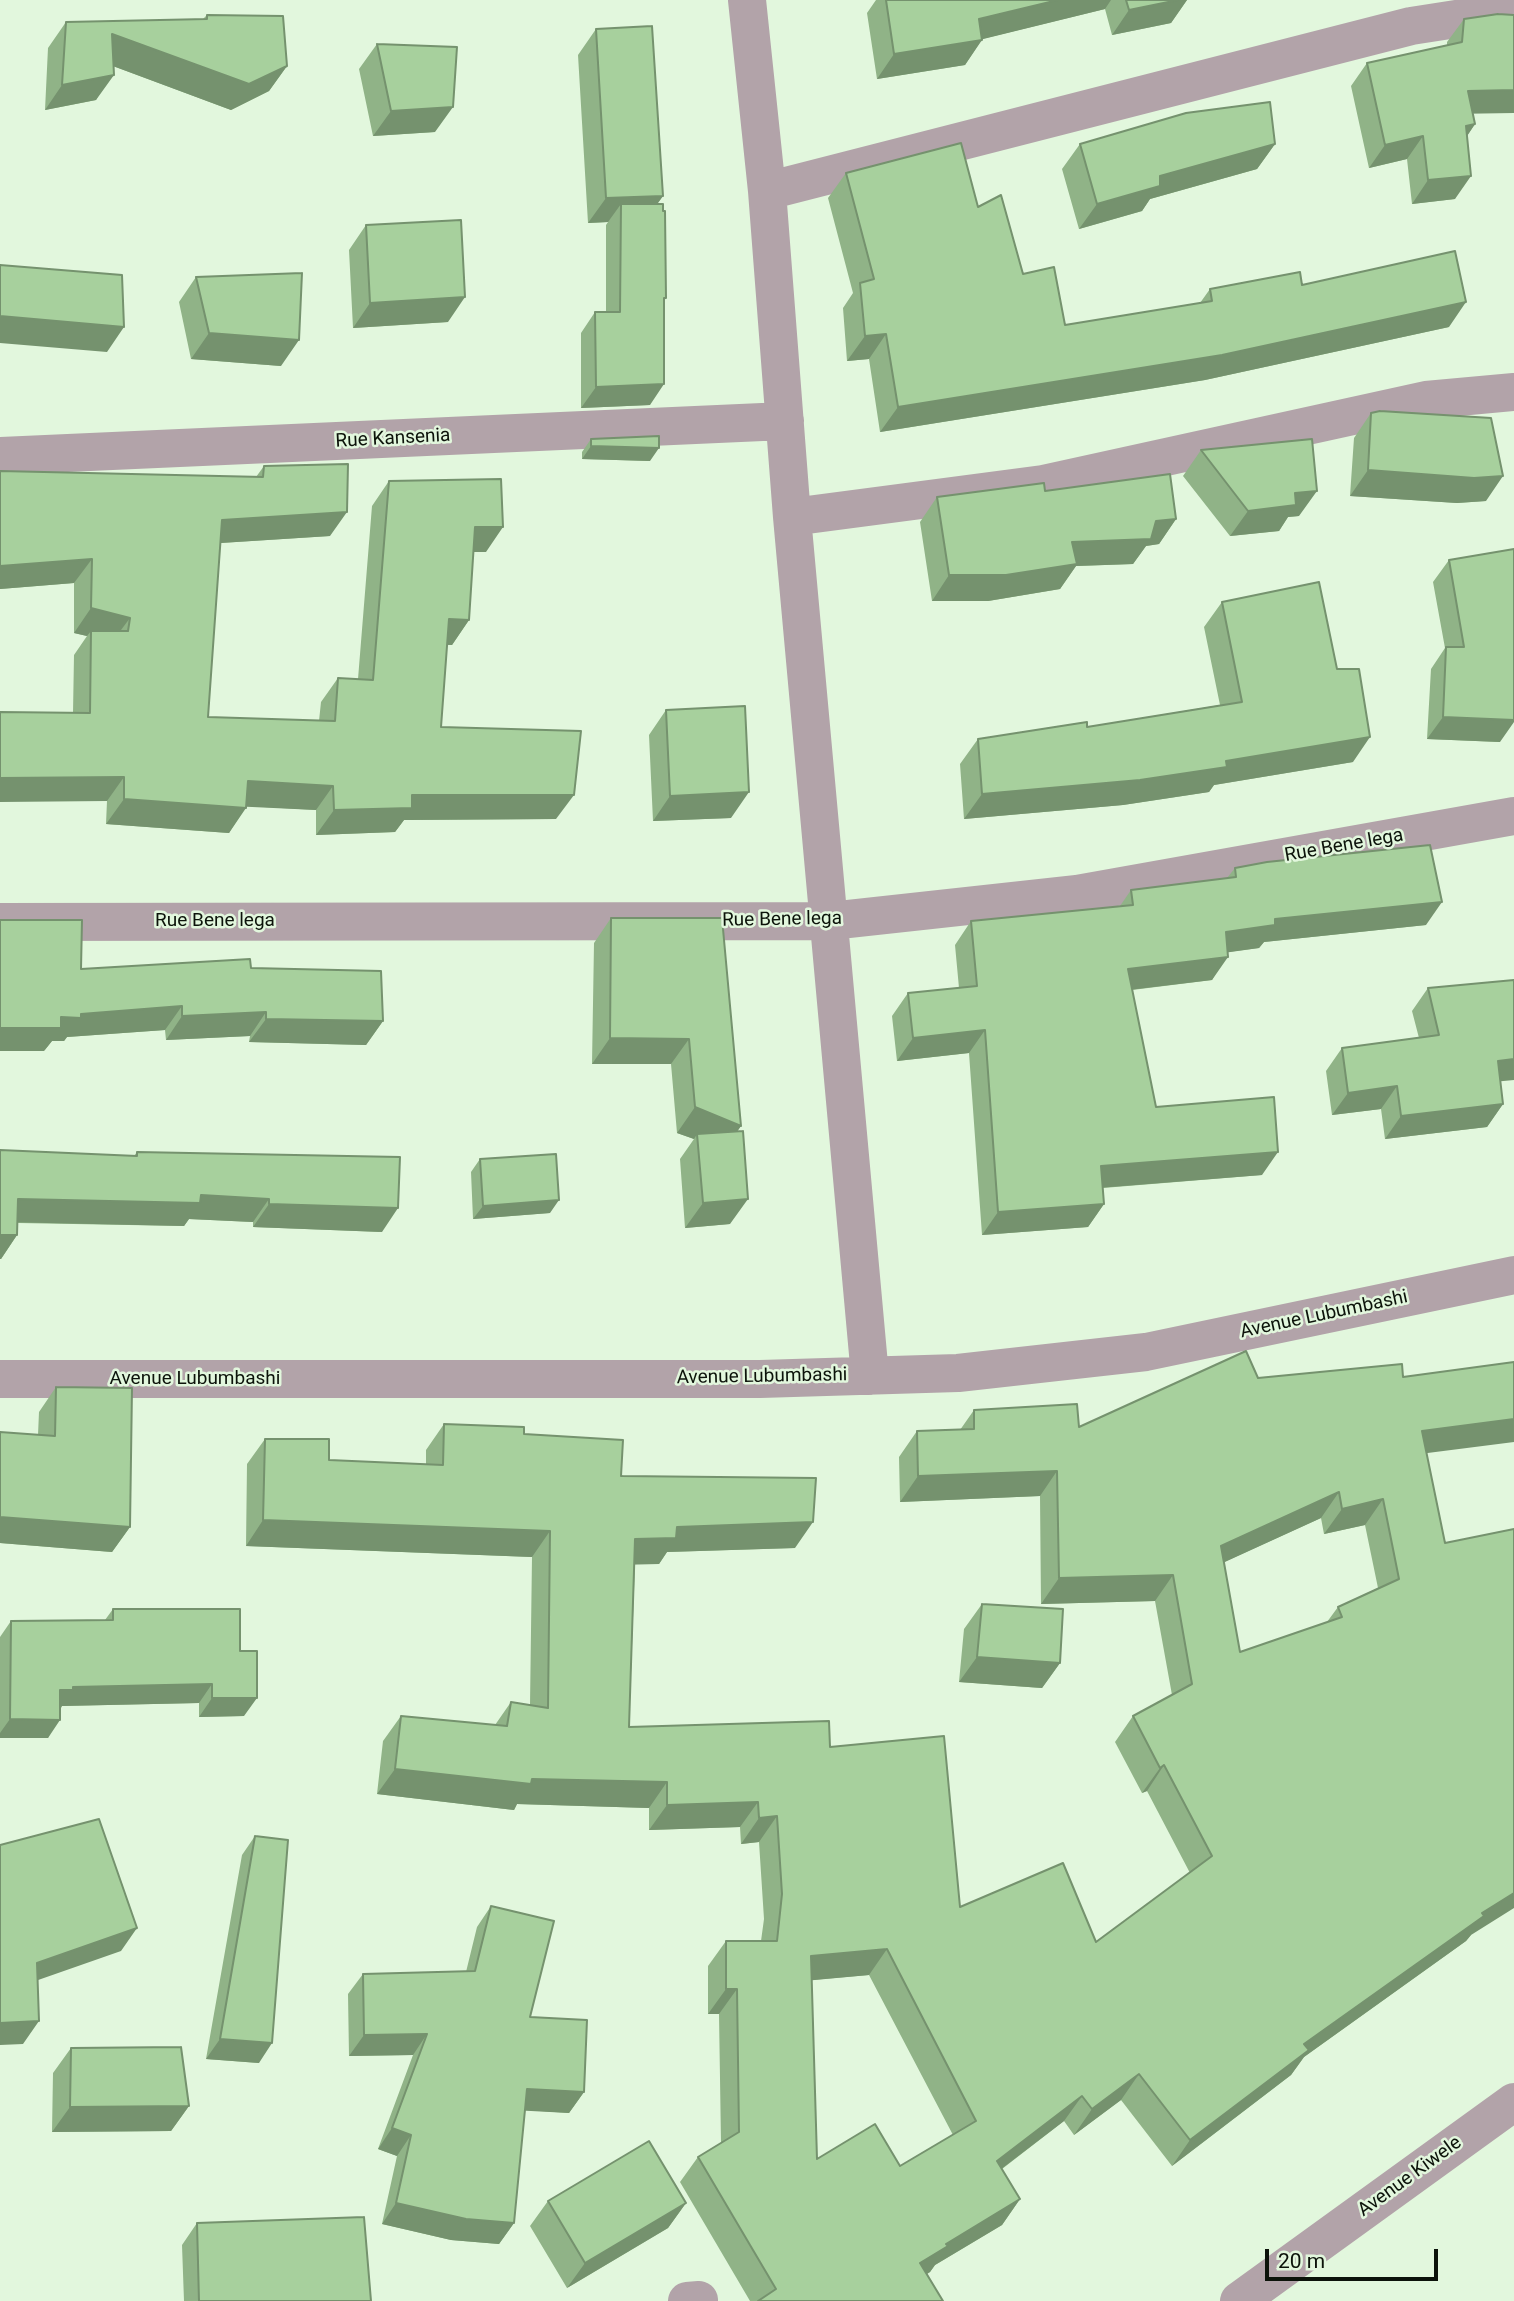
<!DOCTYPE html>
<html>
<head>
<meta charset="utf-8">
<style>
	body { margin:0 }
	#map { position:relative; width:1514px; height:2301px; overflow:hidden; background:#e2f7dd; font-family:Roboto,sans-serif }
	canvas { display:block }
	.scale { position:absolute; left:1265px; top:2249px; width:173px; height:32px; box-sizing:border-box; border:4px solid #0c130a; border-top:0; padding-left:9px; font-size:21px; line-height:24px; white-space:nowrap; color:#0c130a; -webkit-text-stroke:5px #e2f7dd; paint-order:stroke }
</style>
</head>
<body>
<div id="map">
<canvas width="1514" height="2301"></canvas>
<div class="scale">20 m</div>
</div>
<script>
const c = document.querySelector('canvas').getContext('2d');
c.lineJoin = 'round';
function shape(rows) {
  const path = new Path2D();
  for (const r of rows) {
    path.moveTo(r[0], r[1]);
    for (let i = 2; i < r.length; i += 2) path.lineTo(r[i], r[i + 1]);
  }
  return path;
}
function stroke(path, color, width, dash) {
  c.strokeStyle = color;
  c.lineWidth = width;
  c.lineCap = dash ? 'butt' : 'round';
  c.setLineDash(dash || []);
  c.stroke(path);
}
function paint(path, color) {
  c.fillStyle = color;
  c.fill(path, 'evenodd');
}
function write(font, color, halo, rows, align = 'center') {
  c.font = font + ' Roboto,sans-serif';
  c.lineWidth = 5;
  c.setLineDash([]);
  c.textBaseline = 'middle';
  c.strokeStyle = halo;
  c.fillStyle = color;
  for (const [text, x, y, turn = 0] of rows) {
    c.save();
    c.translate(x, y);
    c.rotate((+turn || 0) * Math.PI / 180);
    c.textAlign = isNaN(turn) ? turn : align;
    if (halo) c.strokeText(text, 0, 0);
    c.fillText(text, 0, 0);
    c.restore();
  }
}
const minor = shape([
	[747,0,767,191,792,517,870,1376],
	[767,191,1411,26,1514,10],
	[0,456,785,421],
	[792,517,1043,484,1426,400,1514,392],
	[0,922,830,921,1077,894,1514,816],
	[0,1379,760,1379,958,1373,1146,1352,1514,1275],
	[687,2301,699,2300]
]);
const tertiary = shape([
	[1239,2301,1514,2102]
]);
const wall = shape([
	[876,0,1187,0,1171,23,1112,35,1105,9,982,39,965,65,877,79,867,13],
	[207,15,287,66,269,91,231,110,113,66,96,100,45,110,48,48,66,22,203,19],
	[1464,19,1473,114,1475,124,1467,136,1455,199,1412,204,1407,159,1369,168,1351,86,1367,63,1447,45,1447,42],
	[596,29,663,196,657,204,666,298,664,301,650,405,581,408,581,333,595,312,606,312,606,225,608,222,588,223,578,55],
	[377,44,435,132,373,136,359,69],
	[1080,144,1275,144,1257,169,1150,199,1142,211,1079,229,1062,169],
	[846,173,978,207,1023,274,1065,325,1200,303,1210,289,1302,285,1449,327,1205,380,880,432,869,359,847,361,843,308,853,293,828,198],
	[366,225,448,322,353,328,349,250],
	[196,277,281,366,191,359,179,302],
	[1371,413,1486,501,1457,503,1350,496,1354,438],
	[591,439,650,461,582,459,582,452],
	[1201,450,1299,516,1288,517,1279,531,1230,536,1183,476],
	[264,466,330,536,220,543,208,717,319,721,321,702,338,678,358,679,372,506,389,481,486,552,473,552,469,620,452,645,447,645,441,727,556,819,404,820,395,832,316,835,316,810,246,806,229,833,106,824,107,801,73,713,74,655,87,636,74,633,74,583,0,589,0,471,256,477],
	[937,497,1176,519,1159,544,1146,546,1133,564,1076,566,1060,589,988,601,932,601,920,522],
	[1449,560,1500,742,1427,739,1431,669,1445,648,1433,582],
	[1222,602,1353,762,1214,785,1209,792,1123,805,964,819,960,764,978,739,1087,727,1220,705,1204,627],
	[666,710,731,818,653,821,649,735],
	[1235,868,1426,925,1264,942,1259,948,1228,952,1212,980,1132,990,1156,1107,1262,1175,1103,1188,1104,1204,1088,1227,982,1235,969,1053,897,1061,892,1016,908,993,959,988,955,945,971,921,1120,906,1131,890,1227,878],
	[611,918,722,918,741,1126,737,1131,730,1224,685,1228,680,1159,694,1139,677,1133,671,1064,592,1064,594,943],
	[251,968,383,1021,366,1045,249,1042,250,1036,166,1040,165,1030,67,1037,64,1041,52,1041,44,1051,81,969],
	[1428,988,1500,1082,1503,1104,1487,1127,1385,1139,1381,1109,1332,1115,1326,1071,1342,1048,1419,1038,1412,1011],
	[0,1150,134,1156,137,1152,382,1232,253,1227,253,1222,189,1219,184,1226,18,1223,17,1235,1,1259],
	[480,1159,550,1213,473,1219,471,1172],
	[1403,1377,1426,1453,1471,1935,1466,1941,1304,2057,1291,2075,1172,2166,1121,2100,1074,2135,1064,2121,1002,2169,1020,2199,1002,2225,935,2265,930,2272,927,2274,943,2301,750,2301,680,2182,698,2157,721,2143,719,2014,708,2014,708,1966,726,1941,761,1941,764,1919,759,1842,741,1844,740,1827,649,1830,649,1808,517,1804,514,1810,377,1794,383,1741,401,1716,495,1725,511,1702,530,1705,532,1557,246,1546,247,1464,265,1439,329,1460,426,1464,426,1450,444,1424,524,1434,795,1548,667,1552,659,1564,635,1564,629,1727,830,1747,960,1907,1096,1942,1190,1873,1147,1791,1142,1793,1115,1742,1133,1716,1172,1695,1155,1601,1041,1604,1040,1496,900,1502,899,1457,917,1431,960,1430,974,1410,1079,1427,1258,1378],
	[1321,1518,1324,1534,1365,1525,1378,1588,1338,1607,1327,1622,1240,1652,1224,1562],
	[869,1975,953,2135,900,2166,817,2159,812,1980],
	[56,1387,130,1527,112,1552,0,1543,0,1432,38,1435,39,1412],
	[982,1604,1060,1663,1042,1688,959,1682,964,1629],
	[113,1609,240,1651,244,1716,199,1717,199,1703,62,1706,48,1738,0,1738,0,1637,11,1621,105,1620],
	[255,1836,259,2063,206,2059,242,1855],
	[491,1906,530,2017,584,2092,569,2113,525,2110,514,2223,499,2244,451,2240,382,2224,397,2156,378,2149,413,2055,349,2056,348,1994,363,1974,466,1972,477,1927],
	[71,2048,189,2106,171,2131,52,2132,53,2073],
	[548,2201,686,2203,668,2228,567,2288,530,2226],
	[197,2223,371,2301,184,2301,182,2245]
]);
const shadedWall = shape([
	[1058,0,1111,0,1105,9,967,43,982,40,965,65,877,79,894,54,979,19],
	[1178,0,1187,0,1171,23,1112,35,1129,10],
	[112,34,287,66,269,91,231,110,94,59],
	[114,75,96,100,45,110,62,85],
	[1514,90,1514,113,1451,114,1468,91],
	[453,107,435,132,373,136,391,111],
	[1475,124,1459,148,1466,126],
	[1423,136,1407,159,1369,168,1385,145],
	[1275,144,1257,169,1150,199,1142,211,1079,229,1097,204,1160,176],
	[1471,176,1455,199,1412,204,1428,180],
	[663,196,645,221,621,204,608,222,588,223,606,198],
	[465,297,448,322,353,328,370,303],
	[1466,302,1449,327,1205,380,880,432,898,407],
	[0,316,124,327,107,352,0,343],
	[209,333,299,340,281,366,191,359],
	[886,334,869,359,847,361,865,336],
	[664,384,650,405,581,408,596,387],
	[591,446,659,448,650,461,582,459],
	[1368,470,1503,476,1486,501,1457,503,1350,496],
	[1317,491,1299,516,1288,517,1279,531,1230,536,1248,511,1295,493],
	[347,512,330,536,205,544,222,520],
	[1176,519,1159,544,1146,546,1133,564,1076,566,1060,589,988,601,932,601,949,575,1072,542,1156,521],
	[475,527,503,527,486,552,458,552],
	[92,559,74,583,0,589,0,566],
	[91,608,130,618,112,642,91,631,87,636,74,633],
	[449,619,469,620,452,645,431,644],
	[1514,702,1514,722,1500,742,1427,739,1443,717],
	[1370,737,1353,762,1214,785,1209,792,1123,805,964,819,982,794,1226,761],
	[124,777,107,801,0,802,0,778],
	[248,781,333,786,316,810,231,806],
	[749,792,731,818,653,821,670,796],
	[412,795,574,795,556,819,404,820,395,832,316,835,334,810],
	[124,799,246,808,229,833,106,824],
	[1442,902,1426,925,1264,942,1259,948,1209,955,1226,932,1275,919],
	[1228,957,1212,980,1112,992,1128,969],
	[182,1006,165,1030,67,1037,64,1041,52,1041,44,1051,0,1051,0,1028,81,1014],
	[266,1012,250,1036,166,1040,182,1016],
	[266,1019,383,1021,366,1045,249,1042],
	[985,1030,969,1053,897,1061,913,1038],
	[610,1038,689,1039,671,1064,592,1064],
	[1514,1059,1514,1080,1482,1083,1498,1061],
	[1397,1086,1381,1109,1332,1115,1348,1093],
	[1503,1104,1487,1127,1385,1139,1401,1116],
	[695,1107,741,1126,723,1152,697,1134,694,1139,677,1133],
	[1278,1152,1262,1175,1085,1189,1101,1166],
	[201,1195,269,1199,253,1222,189,1219,184,1226,2,1222,18,1199],
	[748,1199,730,1224,685,1228,703,1203],
	[559,1200,550,1213,473,1219,483,1206],
	[269,1204,398,1208,382,1232,253,1227],
	[1104,1204,1088,1227,982,1235,998,1212],
	[0,1235,17,1235,1,1259,0,1259],
	[1514,1419,1514,1442,1404,1456,1422,1431],
	[1057,1471,1040,1496,900,1502,918,1476],
	[1339,1492,1321,1518,1203,1572,1221,1546],
	[1383,1499,1365,1525,1324,1534,1342,1509],
	[0,1517,130,1527,112,1552,0,1543],
	[263,1520,550,1531,532,1557,246,1546],
	[813,1522,795,1548,667,1552,659,1564,617,1565,635,1539,677,1527],
	[1173,1575,1155,1601,1041,1604,1059,1578],
	[977,1657,1060,1663,1042,1688,959,1682],
	[212,1684,199,1703,62,1706,60,1708,60,1690,73,1687],
	[212,1698,257,1698,244,1716,199,1717],
	[10,1719,60,1720,48,1738,0,1738,0,1733],
	[1164,1765,1147,1791,1142,1793,1160,1768],
	[395,1769,532,1779,667,1782,649,1808,517,1804,514,1810,377,1794],
	[758,1802,740,1827,649,1830,667,1805],
	[777,1816,759,1842,741,1844,759,1818],
	[1514,1893,1514,1908,1471,1935,1466,1941,1304,2057,1291,2075,1172,2166,1190,2140,1304,2044,1482,1913],
	[137,1928,121,1951,21,1986,37,1963],
	[887,1949,869,1975,793,1982,811,1956],
	[726,1989,737,1989,719,2014,708,2014],
	[39,2021,23,2044,0,2045,0,2023],
	[427,2034,413,2055,349,2056,364,2035],
	[220,2039,272,2043,259,2063,206,2059],
	[1139,2074,1121,2100,1074,2135,1092,2109],
	[527,2089,584,2092,569,2113,512,2110],
	[1082,2096,1064,2121,979,2186,997,2161],
	[189,2106,171,2131,52,2132,70,2107],
	[392,2128,411,2135,397,2156,378,2149],
	[1020,2199,1002,2225,935,2265,930,2272,902,2288,920,2263,946,2244],
	[396,2203,514,2223,499,2244,451,2240,382,2224],
	[686,2203,668,2228,567,2288,585,2263]
]);
const building = shape([
	[886,0,1058,0,979,19,982,40,894,54,886,0],
	[1126,0,1178,0,1129,10,1126,0],
	[1498,14,1514,15,1514,90,1468,91,1475,124,1466,126,1471,176,1428,180,1423,136,1385,145,1367,63,1462,42,1464,19,1498,14],
	[207,15,283,16,287,66,249,84,112,34,114,75,62,85,66,22,207,19,207,15],
	[652,26,663,196,606,198,596,29,652,26],
	[377,44,457,47,453,107,391,111,377,44],
	[1270,102,1275,144,1160,176,1160,186,1097,204,1080,144,1186,113,1270,102],
	[961,143,978,207,1001,195,1023,274,1054,267,1065,325,1212,301,1210,289,1300,272,1302,285,1455,251,1466,302,1222,355,898,407,886,334,865,336,860,283,874,279,846,173,961,143],
	[621,204,663,204,663,211,665,211,666,298,664,298,664,384,596,387,595,312,620,312,621,204],
	[461,220,465,297,370,303,366,225,461,220],
	[0,265,122,275,124,327,0,316,0,265],
	[302,273,299,340,209,333,196,277,302,273],
	[1380,411,1491,418,1503,476,1474,478,1368,470,1371,413,1380,411],
	[659,436,659,448,591,446,591,439,659,436],
	[1312,439,1317,491,1295,493,1296,505,1248,511,1201,450,1312,439],
	[348,464,347,512,222,520,208,717,335,721,338,678,373,680,389,481,501,479,503,527,475,527,469,620,449,619,441,727,581,731,574,795,412,795,412,808,334,810,333,786,248,781,246,808,124,799,124,777,0,778,0,712,90,713,91,631,128,631,130,618,91,608,92,559,0,566,0,471,263,477,264,466,348,464],
	[1170,474,1176,519,1156,521,1151,539,1072,542,1077,564,1006,575,949,575,937,497,1044,483,1045,491,1170,474],
	[1514,549,1514,720,1443,717,1446,647,1464,647,1449,560,1514,549],
	[1319,582,1337,669,1359,669,1370,737,1226,761,1227,767,1140,780,982,794,978,739,1087,722,1087,727,1242,702,1222,602,1319,582],
	[745,706,749,792,670,796,666,710,745,706],
	[1430,845,1442,902,1275,919,1275,925,1226,932,1228,957,1128,969,1156,1107,1274,1097,1278,1152,1101,1166,1104,1204,998,1212,985,1030,913,1038,908,993,977,986,971,921,1133,905,1131,890,1236,877,1235,868,1267,862,1430,845],
	[611,918,722,918,741,1126,695,1107,689,1039,610,1038,611,918],
	[0,920,82,920,81,969,250,959,251,968,381,971,383,1021,266,1019,266,1012,182,1016,182,1006,81,1014,81,1018,61,1017,61,1028,0,1028,0,920],
	[1514,980,1514,1059,1498,1061,1503,1104,1401,1116,1397,1086,1348,1093,1342,1048,1439,1035,1428,988,1514,980],
	[743,1131,748,1199,703,1203,697,1134,743,1131],
	[0,1150,137,1156,137,1152,400,1157,398,1208,269,1204,269,1199,201,1195,200,1203,18,1199,17,1235,0,1235,0,1150],
	[556,1154,559,1200,483,1206,480,1159,556,1154],
	[1246,1351,1258,1378,1402,1364,1403,1377,1514,1362,1514,1419,1422,1431,1445,1543,1514,1529,1514,1893,1482,1913,1484,1916,1304,2044,1309,2050,1190,2140,1139,2074,1092,2109,1082,2096,997,2161,1020,2199,946,2244,948,2246,920,2263,943,2301,758,2301,776,2289,698,2157,739,2132,737,1989,726,1989,726,1941,777,1941,782,1894,777,1816,759,1818,758,1802,667,1805,667,1782,532,1779,531,1784,395,1769,401,1716,507,1726,511,1702,548,1708,550,1531,263,1520,265,1439,329,1439,329,1460,443,1465,444,1424,524,1427,524,1434,623,1440,621,1476,816,1478,813,1522,677,1527,676,1538,635,1539,629,1727,829,1721,830,1747,944,1736,960,1907,1063,1863,1096,1942,1212,1856,1164,1765,1160,1768,1133,1716,1192,1684,1173,1575,1059,1578,1057,1471,918,1476,917,1431,974,1429,974,1410,1077,1404,1079,1427,1246,1351],
	[1339,1492,1342,1509,1383,1499,1399,1579,1338,1607,1342,1617,1240,1652,1221,1546,1339,1492],
	[887,1949,976,2121,900,2166,875,2124,817,2159,811,1956,887,1949],
	[56,1387,132,1388,130,1527,0,1517,0,1432,55,1436,56,1387],
	[982,1604,1063,1609,1060,1663,977,1657,982,1604],
	[113,1609,240,1609,240,1651,257,1651,257,1698,212,1698,212,1684,73,1687,73,1690,60,1690,60,1720,10,1719,11,1621,113,1620,113,1609],
	[99,1819,137,1928,37,1963,39,2021,0,2023,0,1845,99,1819],
	[255,1836,288,1840,272,2043,220,2039,255,1836],
	[491,1906,554,1921,530,2017,587,2020,584,2092,527,2089,514,2223,466,2219,396,2203,411,2135,392,2128,427,2034,364,2035,363,1974,475,1971,491,1906],
	[181,2047,189,2106,70,2107,71,2048,181,2047],
	[649,2141,686,2203,585,2263,548,2201,649,2141],
	[364,2217,371,2301,199,2301,197,2223,364,2217]
]);
const streetNames = [
	["Rue Kansenia",393,439,-3],
	["Rue Bene lega",1344,846,-10],
	["Rue Bene lega",782,920,-1],
	["Rue Bene lega",215,921],
	["Avenue Lubumbashi",1324,1315,-12],
	["Avenue Lubumbashi",762,1377,-1],
	["Avenue Lubumbashi",195,1379],
	["Avenue Kiwele",1410,2177,-36]
];
stroke(minor, '#b2a3a9', 38);
stroke(tertiary, '#b2a3a9', 38);
paint(wall, '#90b387');
paint(shadedWall, '#75926e');
paint(building, '#a7d09d');
stroke(building, '#75926e', 2);
write('19px', '#0c130a', '#e2f7dd', streetNames);
</script>
</body>
</html>
